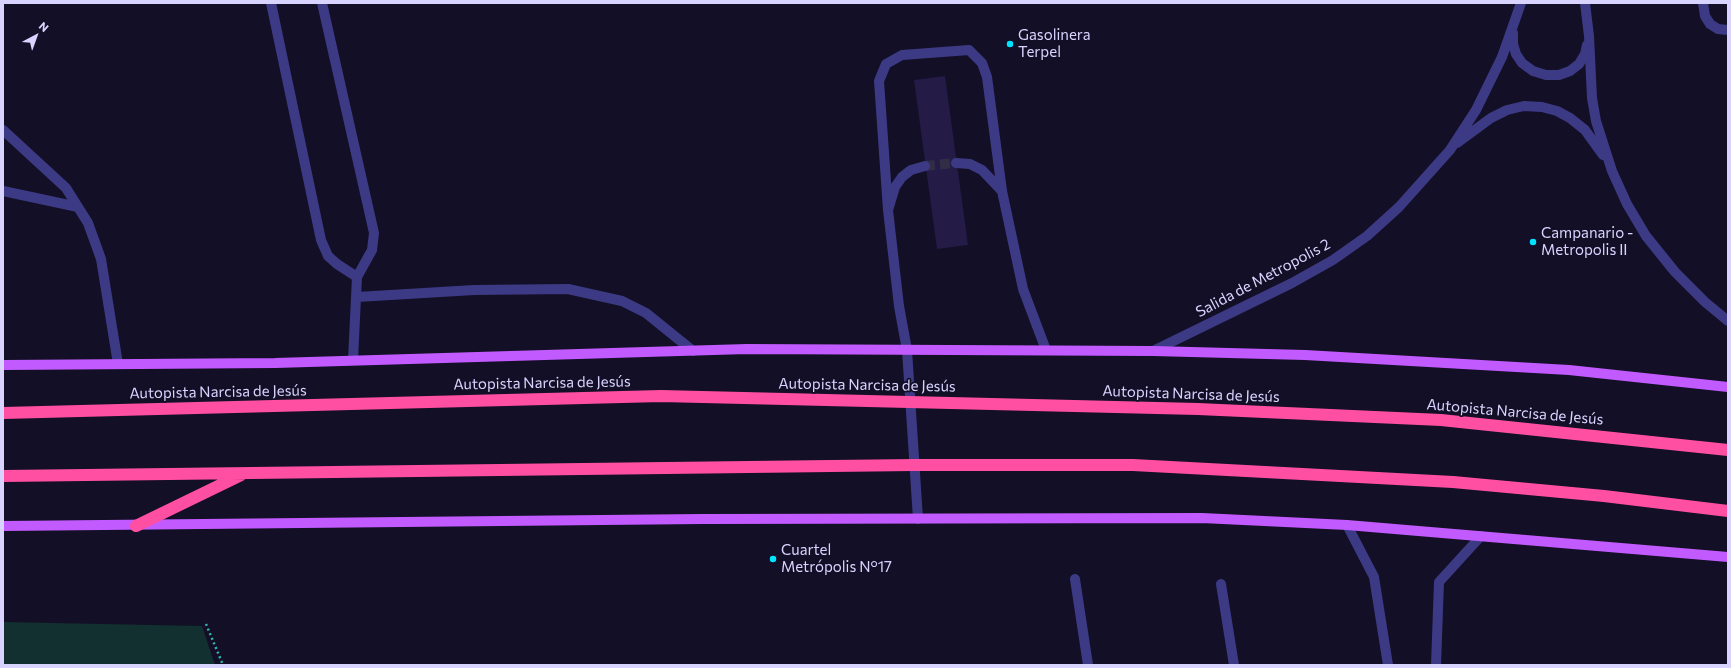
<!DOCTYPE html>
<html>
<head>
<meta charset="utf-8">
<style>
	body { margin:0 }
	#map { position:relative; width:1731px; height:668px; overflow:hidden; background:#130f26; font-family:Commissioner,sans-serif }
	canvas { display:block }
	.frame { position:absolute; inset:0; border:4px solid #d9d4ff; pointer-events:none }
	.north { position:absolute; left:16px; top:16px; width:40px; height:40px; -webkit-text-stroke:3px #130f26; paint-order:stroke; rotate:41deg; font-size:11px; font-weight:700; line-height:16px; text-align:center; color:#d9d4ff }
	.north::after { content:''; display:block; margin:auto; width:14px; height:18px; background:#d9d4ff; clip-path:polygon(50% 0,100% 100%,50% 72%,0 100%) }
</style>
</head>
<body>
<div id="map">
<canvas width="1731" height="668"></canvas>
<div class="frame"></div>
<div class="north">N</div>
</div>
<script>
const c = document.querySelector('canvas').getContext('2d');
c.lineJoin = 'round';
function paint(path, color) {
  c.fillStyle = color;
  c.fill(path, 'evenodd');
}
function shape(rows) {
  const path = new Path2D();
  for (const r of rows) {
    path.moveTo(r[0], r[1]);
    for (let i = 2; i < r.length; i += 2) path.lineTo(r[i], r[i + 1]);
  }
  return path;
}
function stroke(path, color, width, dash) {
  c.strokeStyle = color;
  c.lineWidth = width;
  c.lineCap = dash ? 'butt' : 'round';
  c.setLineDash(dash || []);
  c.stroke(path);
}
function write(font, color, halo, rows, align = 'center') {
  c.font = font + ' Commissioner,sans-serif';
  c.lineWidth = 3.5;
  c.setLineDash([]);
  c.textBaseline = 'middle';
  c.strokeStyle = halo;
  c.fillStyle = color;
  for (const [text, x, y, turn = 0] of rows) {
    c.save();
    c.translate(x, y);
    c.rotate((+turn || 0) * Math.PI / 180);
    c.textAlign = isNaN(turn) ? turn : align;
    if (halo) c.strokeText(text, 0, 0);
    c.fillText(text, 0, 0);
    c.restore();
  }
}
const green = shape([
	[3,622,202,626,215,665,3,665]
]);
const building = shape([
	[945,76,968,245,937,249,914,80]
]);
const minorTunnel = shape([
	[925,166,956,163]
]);
const path = shape([
	[206,624,223,665]
]);
const minor = shape([
	[271,3,321,240,328,256,337,264,357,277,353,360],
	[322,3,374,233,372,250,357,277],
	[1585,3,1589,36,1592,98,1596,121,1612,171,1627,204,1646,236,1675,272,1705,302,1728,321],
	[1703,3,1705,16,1710,24,1718,29,1728,30],
	[1513,33,1513,44,1516,54,1522,63,1533,71,1546,75,1559,75,1570,71,1579,64,1585,54,1587,45],
	[3,130,66,188,88,223,101,259,118,364],
	[1457,143,1491,118,1507,110,1524,106,1542,107,1557,111,1570,118,1585,130,1603,155],
	[956,163,970,164,982,170,1002,191,1023,289,1046,350],
	[3,191,78,207],
	[888,210,879,81,886,64,902,55,969,50,982,63,987,77,1002,191],
	[357,297,474,290,568,289,622,301,646,313,693,351],
	[1153,351,1292,283,1333,260,1367,236,1399,207,1450,150,1476,110,1502,57,1521,3],
	[918,519,907,350,899,306,888,210,895,187,902,177,911,170,925,166],
	[1347,525,1374,577,1388,665],
	[1075,579,1088,665],
	[1221,584,1234,665],
	[1436,665,1439,582,1481,536]
]);
const major = shape([
	[3,365,275,363,747,349,1153,351,1305,355,1569,370,1728,387],
	[3,526,702,519,1202,518,1347,525,1728,557]
]);
const highway = shape([
	[3,413,661,396,1198,409,1441,420,1728,450],
	[3,476,914,465,1133,465,1453,482,1604,496,1728,511],
	[136,526,241,475]
]);
const markers = [
	[1010,44,4,"#00e5ff"],
	[1533,242,4,"#00e5ff"],
	[773,559,4,"#00e5ff"]
];
const poiNames = [
	["Gasolinera",1018,35],
	["Terpel",1018,52],
	["Campanario -",1541,233],
	["Metropolis II",1541,250],
	["Cuartel",781,550],
	["Metrópolis N°17",781,567]
];
const streetNames = [
	["Salida de Metropolis 2",1263,278,-28],
	["Autopista Narcisa de Jesús",542,383,-1],
	["Autopista Narcisa de Jesús",867,385,1],
	["Autopista Narcisa de Jesús",218,392,-1],
	["Autopista Narcisa de Jesús",1191,394,2],
	["Autopista Narcisa de Jesús",1515,412,5]
];
paint(green, '#12302f');
paint(building, '#241b47');
stroke(minorTunnel, '#312d47', 10, [10, 5]);
stroke(path, '#2fb8b0', 2.5, [2, 3]);
stroke(minor, '#3d3a85', 10);
stroke(major, '#c25bff', 10);
stroke(highway, '#ff4fa3', 12);
for (const [x, y, r, color] of markers) {
  const dot = new Path2D();
  dot.arc(x, y, r, 0, 2 * Math.PI);
  c.fillStyle = color;
  c.fill(dot);
  stroke(dot, '#130f26', 1.5);
}
write('15px', '#d9d4ff', '#130f26', poiNames, 'left');
write('15px', '#d9d4ff', '#130f26', streetNames);
</script>
</body>
</html>
